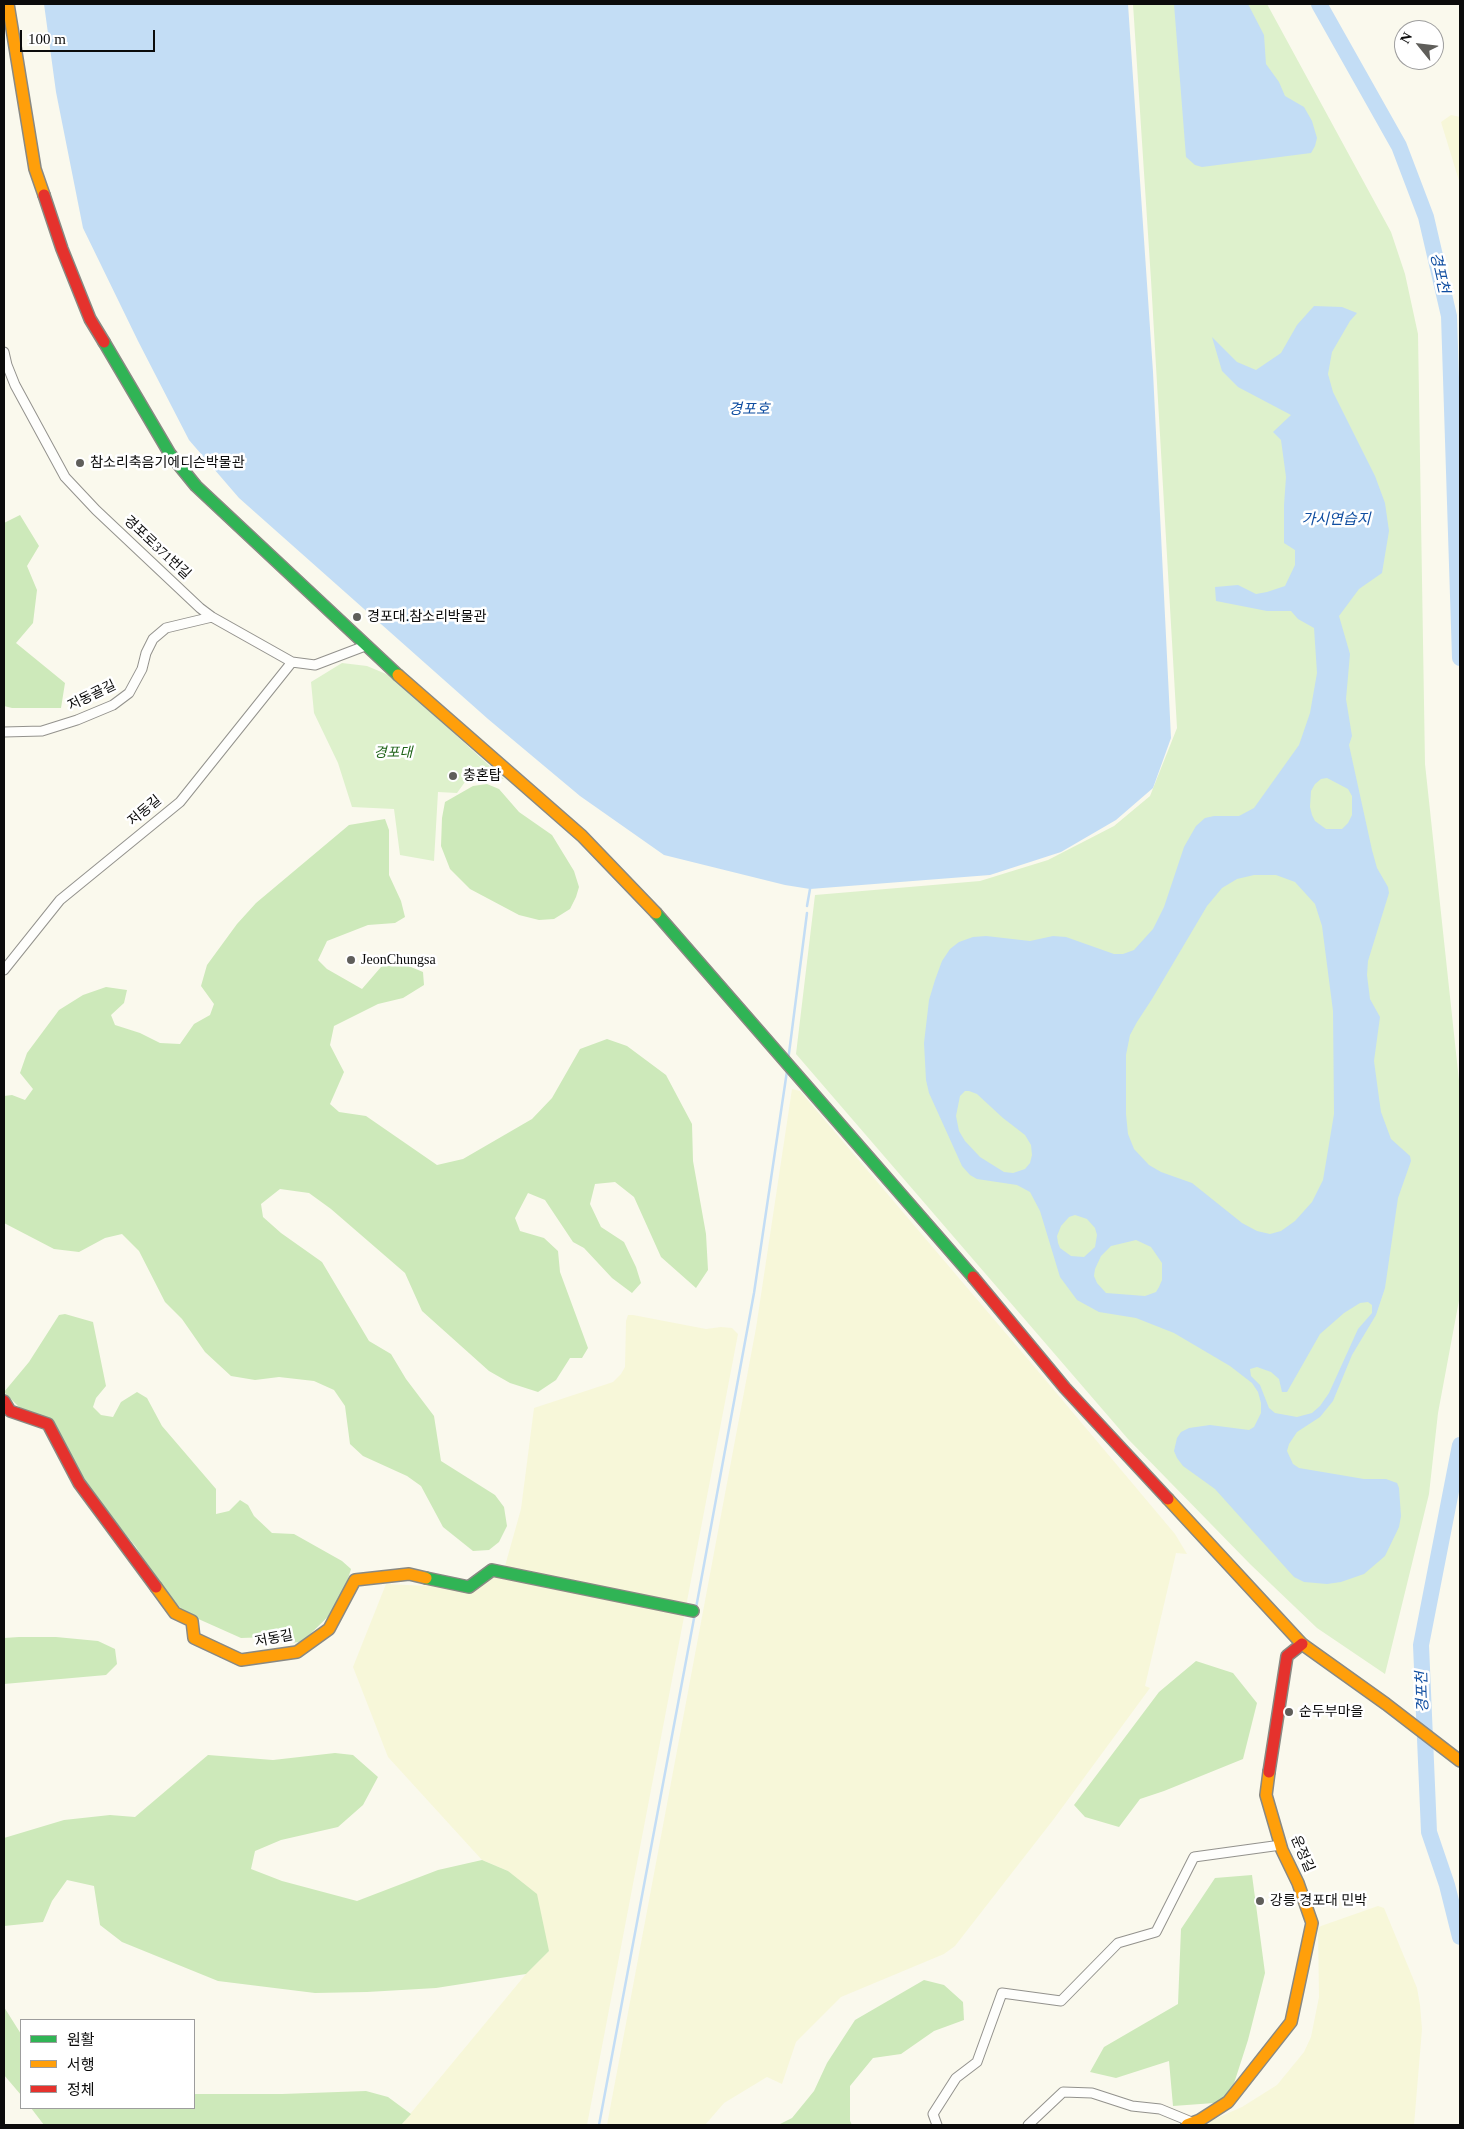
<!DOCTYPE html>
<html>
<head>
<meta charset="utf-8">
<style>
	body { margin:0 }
	#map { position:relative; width:1464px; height:2129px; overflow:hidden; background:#faf9ed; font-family:"Times New Roman","Noto Sans KR",serif }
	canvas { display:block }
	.frame { position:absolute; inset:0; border:5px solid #0b0b0b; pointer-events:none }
	.legend { position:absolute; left:20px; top:2019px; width:175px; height:90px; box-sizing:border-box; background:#fff; border:1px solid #9d9d9d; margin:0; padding:6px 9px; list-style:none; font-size:15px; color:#0b0b0b }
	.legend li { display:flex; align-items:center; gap:10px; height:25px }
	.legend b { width:25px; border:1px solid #9d9d9d }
	.north { position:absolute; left:1394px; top:20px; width:50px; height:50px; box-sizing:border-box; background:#fff; border:1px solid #9d9d9d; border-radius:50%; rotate:299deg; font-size:14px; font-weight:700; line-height:20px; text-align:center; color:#0b0b0b }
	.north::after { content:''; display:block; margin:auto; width:18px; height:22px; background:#5f5e5a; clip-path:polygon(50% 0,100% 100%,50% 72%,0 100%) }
	.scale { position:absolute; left:20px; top:30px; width:135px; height:22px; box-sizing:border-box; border:2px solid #0b0b0b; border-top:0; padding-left:6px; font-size:15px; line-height:18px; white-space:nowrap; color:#0b0b0b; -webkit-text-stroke:4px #fff; paint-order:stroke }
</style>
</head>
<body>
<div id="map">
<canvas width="1464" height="2129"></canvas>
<div class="frame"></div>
<ul class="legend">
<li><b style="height:6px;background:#30b455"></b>원활</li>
<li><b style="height:6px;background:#ff9f0a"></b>서행</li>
<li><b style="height:6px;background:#e5322d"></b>정체</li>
</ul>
<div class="north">N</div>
<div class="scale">100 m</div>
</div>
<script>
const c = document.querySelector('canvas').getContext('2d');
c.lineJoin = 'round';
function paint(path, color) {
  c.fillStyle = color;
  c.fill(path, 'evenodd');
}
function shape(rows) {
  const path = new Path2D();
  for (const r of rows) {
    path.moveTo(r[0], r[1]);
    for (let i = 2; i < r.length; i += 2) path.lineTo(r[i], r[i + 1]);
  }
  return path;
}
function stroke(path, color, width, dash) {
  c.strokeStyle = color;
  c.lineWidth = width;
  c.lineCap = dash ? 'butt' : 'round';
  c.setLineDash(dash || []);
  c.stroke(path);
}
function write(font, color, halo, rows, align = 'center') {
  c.font = font + ' "Times New Roman","Noto Sans KR",serif';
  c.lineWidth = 5;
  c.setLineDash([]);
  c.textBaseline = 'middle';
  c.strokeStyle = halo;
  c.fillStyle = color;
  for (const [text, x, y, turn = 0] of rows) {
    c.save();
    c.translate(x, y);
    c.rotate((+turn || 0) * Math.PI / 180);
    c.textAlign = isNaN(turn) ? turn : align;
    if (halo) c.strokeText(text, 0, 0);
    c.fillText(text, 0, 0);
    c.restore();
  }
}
const farmland = shape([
	[1451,115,1460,117,1460,184,1441,122],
	[792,1089,800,1091,1043,1377,1175,1534,1187,1554,1176,1553,1145,1686,1150,1688,1053,1820,955,1946,944,1954,841,1997,796,2042,782,2084,767,2077,724,2103,705,2125,607,2125,756,1328],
	[628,1315,633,1315,706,1329,721,1327,732,1328,738,1334,587,2125,401,2125,526,1974,549,1951,508,1871,482,1860,388,1757,353,1667,386,1584,470,1588,505,1566,521,1509,534,1408,613,1382,621,1374,625,1367,626,1321],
	[1378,1906,1384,1908,1417,1988,1420,2005,1422,2029,1414,2125,1201,2125,1242,2107,1277,2085,1304,2052,1311,2037,1319,1997,1318,1928,1321,1926]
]);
const green = shape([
	[1133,4,1267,4,1391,232,1405,274,1418,334,1425,764,1460,1090,1460,1295,1438,1413,1429,1494,1385,1674,1317,1628,1250,1564,1128,1439,796,1054,815,895,980,881,1048,860,1114,826,1150,796,1177,728,1151,280],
	[342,663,367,666,391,676,504,779,470,775,457,793,438,792,434,861,400,855,394,809,352,807,338,763,314,713,311,682]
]);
const forest = shape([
	[20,515,39,546,27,566,37,590,33,623,16,643,65,683,61,708,12,708,4,706,4,523],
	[487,784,499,789,519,812,552,835,574,871,579,887,576,897,570,909,554,919,539,920,519,915,470,889,450,869,441,846,442,818,445,802,473,786],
	[385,819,389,830,389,875,401,901,405,917,395,923,368,925,327,941,318,960,327,969,362,989,381,967,394,960,423,972,424,985,403,998,378,1004,334,1026,330,1045,344,1072,330,1104,339,1112,366,1116,437,1165,463,1159,532,1119,552,1098,580,1049,607,1039,627,1046,666,1075,692,1124,693,1161,706,1234,708,1270,696,1288,661,1257,634,1197,615,1182,595,1184,590,1204,601,1227,624,1242,636,1267,641,1283,632,1293,612,1278,584,1248,573,1242,545,1200,528,1193,515,1218,520,1231,544,1238,558,1251,560,1272,588,1348,582,1358,570,1358,556,1380,538,1392,510,1383,489,1371,422,1311,405,1273,331,1209,309,1193,280,1189,261,1204,263,1217,281,1233,322,1262,369,1341,391,1354,406,1379,434,1416,441,1461,495,1495,504,1507,507,1526,499,1542,489,1550,473,1551,443,1527,421,1486,407,1476,363,1456,350,1444,345,1406,334,1390,314,1381,279,1377,255,1380,231,1376,205,1352,182,1319,165,1302,139,1251,122,1234,105,1238,79,1252,54,1249,4,1223,4,1096,12,1095,25,1100,33,1089,20,1073,27,1053,59,1010,83,995,106,987,127,990,124,1003,111,1015,115,1025,140,1033,160,1043,180,1044,194,1024,210,1015,214,1004,201,986,207,965,237,924,256,903,349,825],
	[65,1314,93,1322,106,1386,96,1398,93,1407,101,1415,113,1417,121,1402,137,1392,147,1398,162,1426,216,1489,216,1514,229,1511,240,1500,248,1505,254,1516,272,1533,294,1534,342,1561,351,1569,340,1605,302,1642,285,1643,269,1637,241,1638,185,1613,156,1581,136,1547,85,1484,73,1459,31,1414,19,1407,4,1392,29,1362,59,1315],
	[19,1637,56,1637,98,1641,115,1649,117,1664,106,1675,4,1684,4,1638],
	[1196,1661,1233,1673,1257,1703,1243,1759,1164,1791,1140,1799,1119,1827,1085,1817,1074,1805,1159,1692],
	[335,1753,353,1755,378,1777,363,1805,338,1827,281,1840,255,1851,251,1869,282,1881,357,1901,438,1870,482,1860,508,1871,537,1894,549,1951,526,1974,436,1988,367,1992,315,1993,218,1981,122,1942,100,1925,94,1886,67,1880,52,1901,43,1922,4,1926,4,1838,64,1820,110,1815,135,1817,208,1755,273,1760],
	[1252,1875,1265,1973,1248,2040,1228,2102,1173,2106,1169,2061,1116,2078,1090,2072,1104,2047,1178,2004,1181,1929,1215,1878],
	[924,1980,944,1985,963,2002,964,2020,934,2031,901,2054,873,2058,850,2086,850,2121,852,2125,778,2125,792,2118,814,2091,827,2063,855,2020],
	[4,2007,21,2034,21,2095,4,2075],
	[366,2091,388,2097,411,2114,401,2125,44,2125,31,2108,194,2108,194,2094,282,2094]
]);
const water = shape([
	[44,4,1128,4,1153,372,1171,738,1153,788,1116,820,1061,852,990,875,810,889,785,885,664,855,580,796,488,719,239,498,189,440,138,341,83,228,56,92],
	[1174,4,1248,4,1264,35,1266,64,1279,82,1285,96,1304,107,1312,121,1317,138,1315,146,1311,153,1202,167,1195,165,1186,157],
	[1314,306,1342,307,1357,313,1350,321,1332,352,1328,374,1333,392,1375,476,1385,503,1389,531,1382,573,1359,589,1339,616,1350,654,1346,699,1352,736,1349,745,1372,850,1377,868,1388,887,1389,893,1368,961,1367,975,1370,999,1380,1017,1374,1061,1379,1098,1381,1112,1391,1139,1410,1156,1411,1161,1398,1198,1385,1288,1376,1315,1352,1355,1333,1401,1320,1417,1297,1432,1289,1444,1287,1451,1293,1464,1299,1468,1364,1479,1386,1479,1397,1483,1399,1488,1401,1516,1399,1527,1385,1556,1364,1574,1341,1582,1327,1584,1304,1582,1294,1577,1215,1489,1183,1466,1177,1458,1174,1451,1177,1438,1181,1432,1189,1428,1210,1425,1249,1430,1254,1427,1261,1413,1261,1403,1258,1392,1252,1383,1230,1366,1174,1333,1136,1318,1099,1312,1077,1300,1060,1277,1040,1211,1030,1192,1017,1185,977,1179,970,1175,962,1166,929,1093,926,1080,924,1043,929,1000,935,980,942,961,950,949,959,942,973,937,986,936,1030,941,1053,936,1066,937,1114,954,1123,954,1134,950,1153,929,1164,907,1184,847,1196,826,1205,818,1214,816,1239,816,1254,808,1299,745,1310,713,1317,673,1314,628,1298,619,1291,611,1267,611,1216,601,1215,587,1238,585,1256,594,1267,592,1285,586,1295,565,1295,550,1284,543,1284,505,1286,477,1281,440,1273,432,1291,415,1238,387,1222,371,1212,337,1237,362,1256,370,1281,353,1297,325],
	[1327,778,1348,789,1352,796,1352,815,1348,823,1342,829,1326,829,1315,821,1312,815,1310,807,1311,791,1315,784,1321,779],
	[1254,875,1276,875,1295,882,1315,904,1322,926,1333,1011,1334,1114,1323,1180,1312,1202,1295,1221,1281,1231,1270,1234,1257,1231,1242,1223,1192,1183,1161,1172,1149,1165,1134,1149,1128,1134,1126,1114,1126,1055,1130,1035,1137,1022,1152,999,1207,906,1222,888,1237,879],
	[965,1091,969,1091,977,1094,1003,1118,1025,1135,1031,1145,1032,1155,1030,1163,1025,1169,1013,1173,1004,1172,980,1157,965,1141,959,1131,956,1116,960,1096],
	[1075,1215,1087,1219,1095,1228,1097,1235,1095,1247,1084,1257,1071,1256,1060,1248,1058,1243,1057,1236,1061,1226,1069,1217],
	[1136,1240,1151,1247,1162,1263,1162,1280,1159,1287,1156,1292,1145,1296,1106,1293,1097,1283,1094,1276,1095,1269,1101,1256,1111,1246],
	[1368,1302,1372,1305,1372,1313,1358,1329,1329,1393,1320,1406,1312,1413,1297,1417,1275,1413,1269,1408,1260,1385,1251,1376,1250,1369,1257,1367,1271,1372,1279,1379,1282,1392,1287,1392,1320,1334,1344,1313,1360,1303]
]);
const stream = shape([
	[807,906,810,889],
	[788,1061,807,913],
	[696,1608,754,1293,787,1071],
	[599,2125,695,1613]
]);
const river = shape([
	[1319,4,1399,146,1426,217,1449,316,1460,658],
	[1460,1445,1421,1645,1429,1832,1447,1885,1460,1937]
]);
const street = shape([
	[4,352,7,365,15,385,65,477,96,510,200,608,212,617,292,662,315,665,365,646],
	[4,732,42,731,77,720,113,705,129,693,142,669,146,653,153,639,166,628,212,617],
	[4,970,60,900,180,802,292,662],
	[937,2125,933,2114,956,2078,977,2062,1002,1993,1061,2001,1118,1943,1156,1932,1194,1857,1281,1845],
	[1028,2125,1063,2092,1092,2093,1132,2106,1160,2109,1194,2123]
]);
const fast = shape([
	[104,342,170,454,196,486,398,675],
	[656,913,973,1277],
	[426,1578,469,1587,492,1570,693,1611]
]);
const slow = shape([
	[8,4,35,169,44,195],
	[398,675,582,836,656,913],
	[1168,1499,1302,1644,1386,1704,1460,1761],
	[156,1587,175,1613,192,1621,194,1638,241,1660,297,1652,329,1629,355,1580,409,1574,426,1578],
	[1187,2125,1200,2120,1228,2102,1291,2022,1312,1923,1298,1883,1282,1850,1266,1795,1269,1772]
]);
const jam = shape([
	[44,195,62,249,90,319,104,342],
	[973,1277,1065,1388,1168,1499],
	[4,1401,10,1411,48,1424,79,1483,156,1587],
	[1269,1772,1287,1656,1302,1644]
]);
const markers = [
	[80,463,5,"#5f5e5a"],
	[357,617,5,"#5f5e5a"],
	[453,776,5,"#5f5e5a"],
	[351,960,5,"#5f5e5a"],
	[1289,1712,5,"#5f5e5a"],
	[1260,1901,5,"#5f5e5a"]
];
const poiNames = [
	["참소리축음기에디슨박물관",90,463],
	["경포대.참소리박물관",367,617],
	["충혼탑",463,776],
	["JeonChungsa",361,960],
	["순두부마을",1299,1712],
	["강릉 경포대 민박",1270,1901]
];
const streetNames = [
	["경포로371번길",157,548,43],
	["저동골길",92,696,-26],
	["저동길",145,811,-40],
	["저동길",274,1639,-11],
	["운정길",1302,1854,67]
];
const parkNames = [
	["경포대",393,753]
];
const waterNames = [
	["경포천",1439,273,77],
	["경포호",749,410],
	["가시연습지",1336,520],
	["경포천",1423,1692,-92]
];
paint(farmland, '#f7f7d9');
paint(green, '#def1cc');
paint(forest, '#cde9ba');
paint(water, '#c3ddf5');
stroke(stream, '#c3ddf5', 2.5);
stroke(river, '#c3ddf5', 16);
stroke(street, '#93928d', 11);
stroke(fast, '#898983', 14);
stroke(slow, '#898983', 14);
stroke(jam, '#898983', 14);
stroke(street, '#fefefc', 9);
stroke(fast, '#30b455', 11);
stroke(slow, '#ff9f0a', 11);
stroke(jam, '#e5322d', 11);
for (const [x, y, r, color] of markers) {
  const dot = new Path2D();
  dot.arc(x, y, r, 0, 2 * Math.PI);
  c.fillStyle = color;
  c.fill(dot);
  stroke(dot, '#fff', 2);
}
write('14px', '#0b0b0b', '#fff', poiNames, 'left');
write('14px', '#0b0b0b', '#fff', streetNames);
write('italic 14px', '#1f6419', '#fff', parkNames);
write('italic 15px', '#104ea1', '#fff', waterNames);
</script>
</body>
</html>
